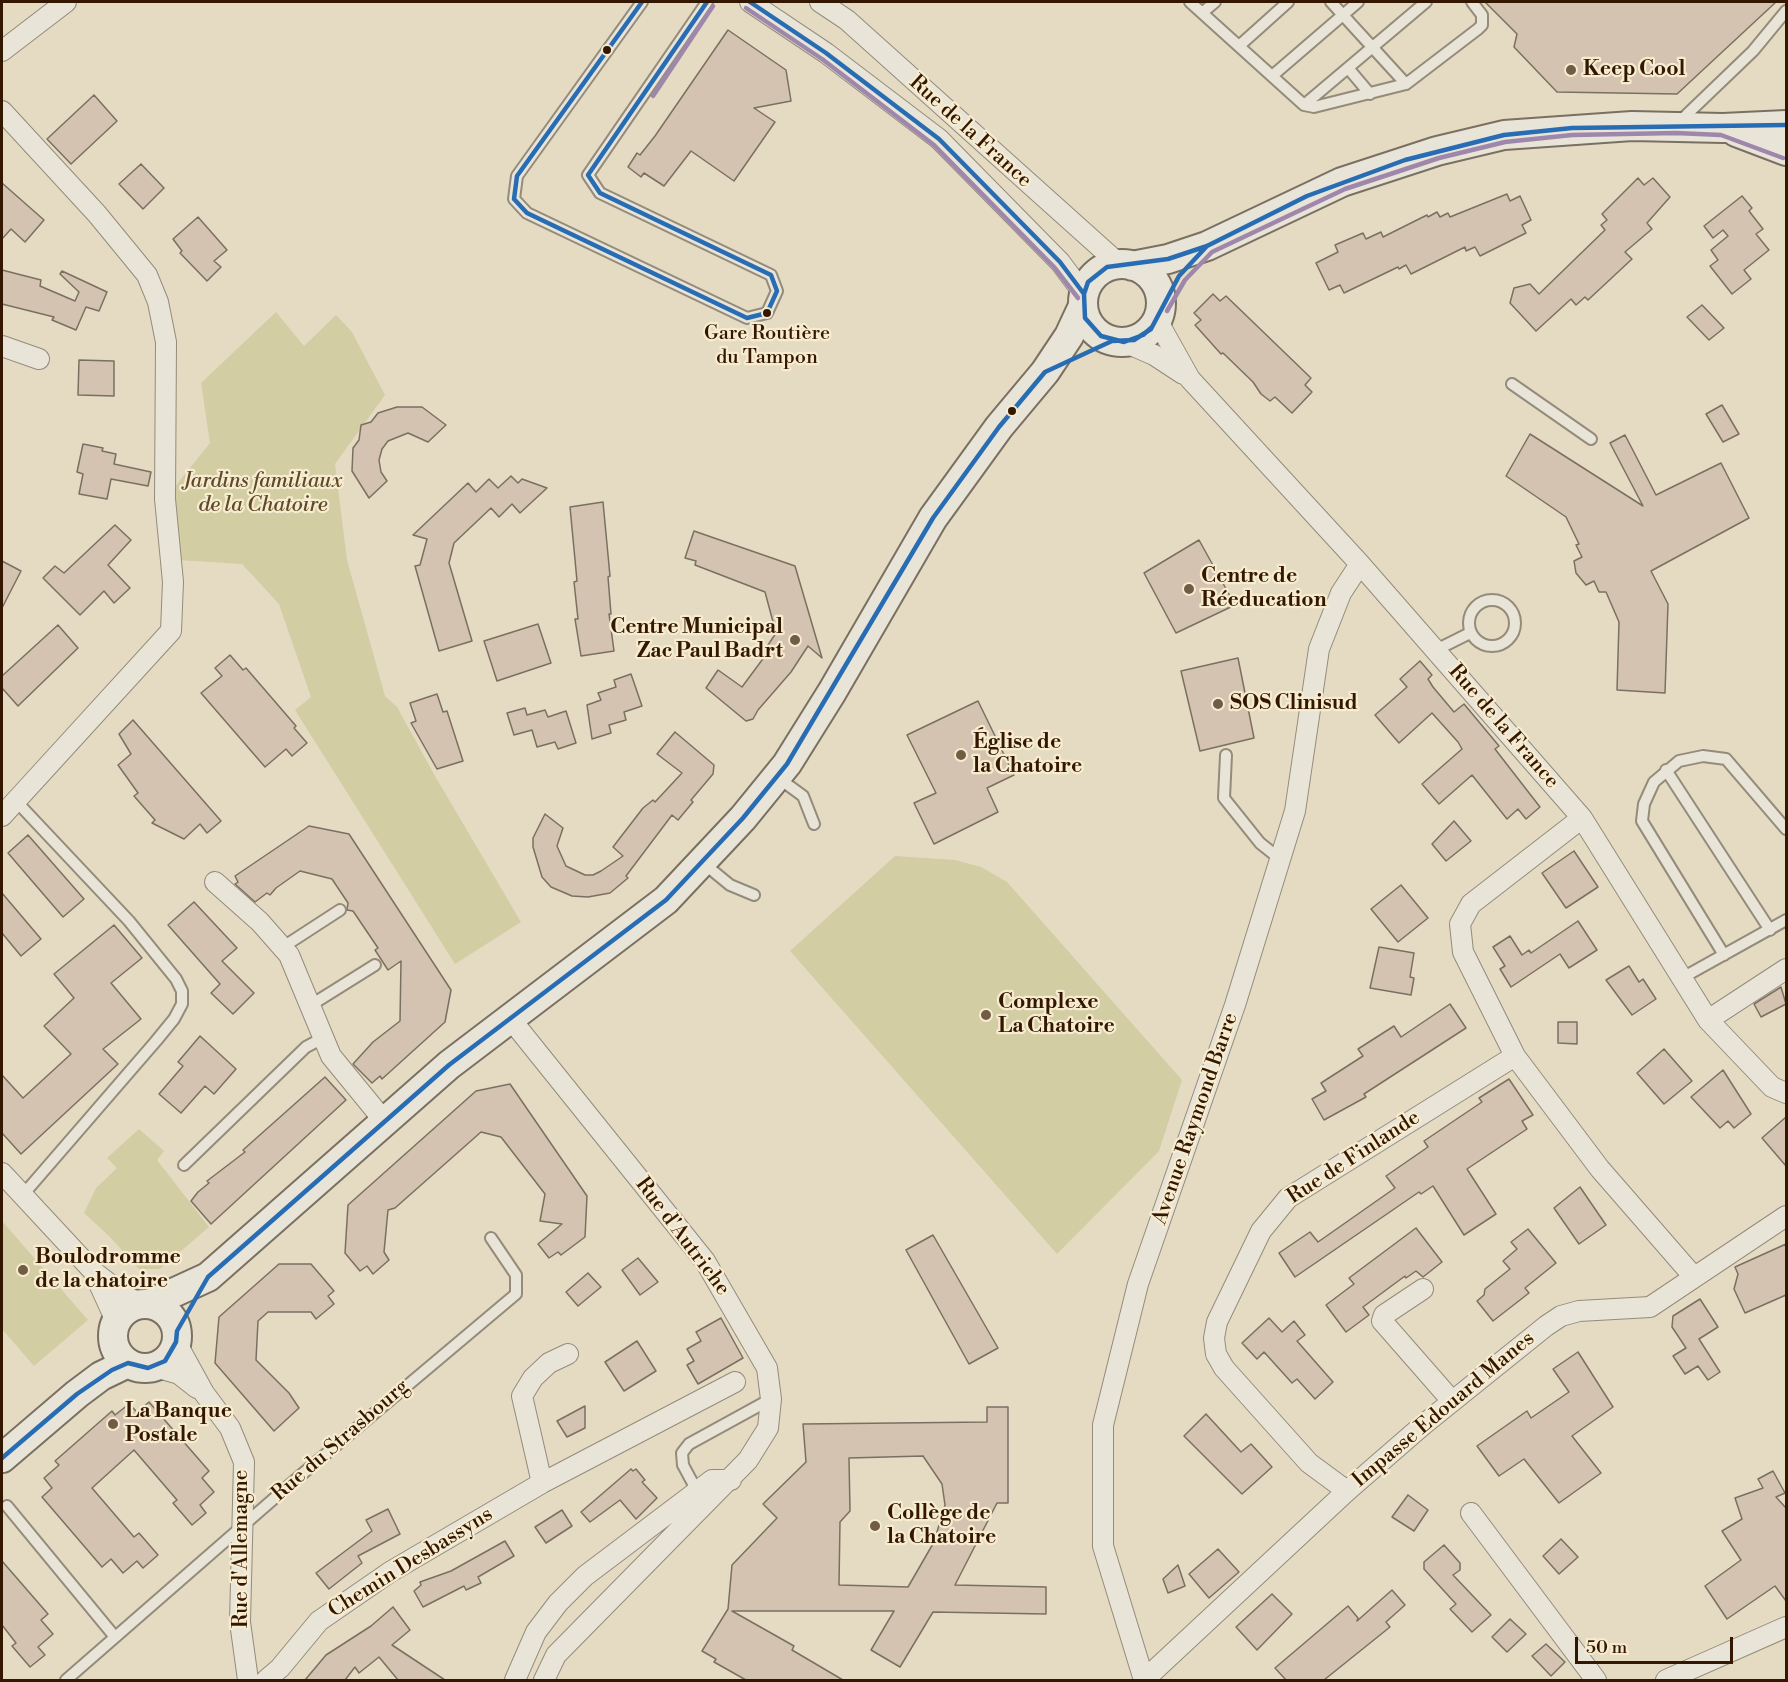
<!DOCTYPE html>
<html>
<head>
<meta charset="utf-8">
<style>
	body { margin:0 }
	#map { position:relative; width:1788px; height:1682px; overflow:hidden; background:#e5dbc3; font-family:"Libre Bodoni",serif }
	canvas { display:block }
	.frame { position:absolute; inset:0; border:3px solid #331701; pointer-events:none }
	.scale { position:absolute; left:1575px; top:1637px; width:158px; height:27px; box-sizing:border-box; border:3px solid #331701; border-top:0; padding-left:8px; font-size:18px; line-height:21px; white-space:nowrap; color:#331701; -webkit-text-stroke:4px #f7eccf; paint-order:stroke }
</style>
</head>
<body>
<div id="map">
<canvas width="1788" height="1682"></canvas>
<div class="frame"></div>
<div class="scale">50 m</div>
</div>
<script>
const c = document.querySelector('canvas').getContext('2d');
c.lineJoin = 'round';
function paint(path, color) {
  c.fillStyle = color;
  c.fill(path, 'evenodd');
}
function shape(rows) {
  const path = new Path2D();
  for (const r of rows) {
    if (r.length === 3) {
      path.moveTo(r[0] + r[2], r[1]);
      path.arc(r[0], r[1], r[2], 0, 2 * Math.PI);
      continue;
    }
    path.moveTo(r[0], r[1]);
    for (let i = 2; i < r.length; i += 2) path.lineTo(r[i], r[i + 1]);
  }
  return path;
}
function stroke(path, color, width, dash) {
  c.strokeStyle = color;
  c.lineWidth = width;
  c.lineCap = dash ? 'butt' : 'round';
  c.setLineDash(dash || []);
  c.stroke(path);
}
function write(font, color, halo, rows, align = 'center') {
  c.font = font + ' "Libre Bodoni",serif';
  c.lineWidth = 4.5;
  c.setLineDash([]);
  c.textBaseline = 'middle';
  c.strokeStyle = halo;
  c.fillStyle = color;
  for (const [text, x, y, turn = 0] of rows) {
    c.save();
    c.translate(x, y);
    c.rotate((+turn || 0) * Math.PI / 180);
    c.textAlign = isNaN(turn) ? turn : align;
    if (halo) c.strokeText(text, 0, 0);
    c.fillText(text, 0, 0);
    c.restore();
  }
}
const green = shape([
	[276,312,304,346,336,315,352,332,385,395,335,464,347,560,385,696,397,707,435,776,521,922,455,964,295,710,311,697,279,604,242,564,177,560,170,493,210,443,201,383],
	[895,856,955,860,981,867,1007,882,1182,1080,1159,1151,1057,1254,790,951],
	[139,1129,164,1151,157,1160,209,1227,160,1269,139,1269,109,1236,84,1213,96,1188,117,1168,107,1158],
	[2,1221,88,1320,34,1366,2,1329]
]);
const building = shape([
	[1485,2,1776,2,1677,94,1557,92,1514,47,1517,34,1485,2],
	[728,30,786,70,791,101,754,108,775,122,734,181,691,151,664,186,644,173,641,177,628,167,637,153,640,155,655,136,728,30],
	[94,95,117,121,71,164,47,139,94,95],
	[141,164,164,188,143,209,119,184,141,164],
	[1638,178,1644,185,1653,178,1670,197,1647,223,1652,229,1625,252,1632,259,1588,300,1585,297,1576,305,1571,299,1536,331,1510,303,1514,288,1530,284,1539,294,1605,230,1601,225,1607,220,1602,214,1638,178],
	[2,183,44,220,25,242,11,229,2,239,2,183],
	[1507,194,1510,201,1520,196,1531,220,1522,225,1526,233,1480,256,1475,247,1466,251,1465,247,1411,274,1406,265,1399,269,1398,267,1344,293,1340,285,1329,290,1316,263,1338,252,1335,245,1363,233,1366,239,1381,232,1383,237,1427,215,1428,217,1437,212,1440,217,1448,213,1450,217,1507,194],
	[1742,196,1752,208,1749,211,1763,229,1756,234,1769,250,1744,270,1751,279,1732,294,1710,266,1718,260,1711,250,1728,236,1723,230,1713,238,1704,226,1742,196],
	[198,217,227,250,214,261,221,267,207,281,180,253,182,251,173,239,198,217],
	[2,270,41,280,40,286,75,301,79,292,60,274,62,271,107,292,99,311,86,307,76,330,52,320,54,317,2,304,2,270],
	[1213,294,1220,301,1226,296,1311,378,1305,385,1312,392,1292,413,1275,397,1270,401,1261,394,1253,382,1223,353,1221,354,1195,325,1201,320,1194,313,1213,294],
	[1702,305,1724,328,1709,340,1687,317,1702,305],
	[79,360,114,361,114,396,78,395,79,360],
	[1722,405,1739,434,1723,442,1706,414,1722,405],
	[397,407,422,407,446,425,428,442,408,433,388,441,382,449,379,460,381,472,387,481,369,498,352,471,353,448,359,440,361,425,371,422,378,413,397,407],
	[1530,434,1643,506,1610,443,1625,435,1656,495,1721,463,1749,518,1651,571,1668,604,1665,693,1617,690,1619,622,1606,592,1599,592,1594,581,1586,585,1576,573,1574,561,1582,557,1576,545,1579,544,1566,517,1506,476,1530,434],
	[83,444,103,448,102,451,116,454,114,464,151,472,148,486,111,479,107,499,79,494,83,474,77,472,83,444],
	[511,476,518,483,522,479,547,488,520,513,512,504,499,517,491,508,454,543,449,563,472,641,439,651,415,566,420,565,427,539,413,535,468,483,476,492,489,479,498,488,511,476],
	[603,502,610,576,608,577,611,614,609,614,614,651,581,656,575,619,578,619,574,582,577,581,570,507,603,502],
	[115,525,131,540,108,565,130,588,114,603,104,591,80,615,43,578,55,566,64,573,115,525],
	[694,531,795,566,822,658,808,646,791,672,758,710,753,719,746,721,706,688,718,670,742,687,765,656,762,654,776,633,765,592,695,565,696,561,685,558,694,531],
	[1199,540,1235,605,1176,633,1144,573,1199,540],
	[2,561,21,571,2,608,2,561],
	[538,624,551,663,497,681,484,641,538,624],
	[58,625,78,648,18,706,2,688,2,676,58,625],
	[230,655,243,670,246,668,296,726,294,728,307,743,292,756,286,749,265,767,201,693,222,676,215,668,230,655],
	[1238,658,1254,738,1200,751,1181,671,1238,658],
	[1420,661,1432,675,1428,679,1433,687,1454,712,1464,704,1499,746,1495,749,1540,807,1526,819,1518,809,1507,819,1472,775,1439,804,1422,784,1462,749,1458,742,1432,713,1399,743,1375,715,1407,687,1400,679,1420,661],
	[631,674,642,706,624,712,626,720,609,725,611,733,592,739,587,705,601,700,598,693,616,687,614,680,631,674],
	[437,694,443,712,447,711,463,761,437,769,411,723,416,721,410,703,437,694],
	[978,701,1014,775,987,788,998,812,934,844,914,803,936,793,907,735,978,701],
	[525,708,527,715,545,710,548,717,566,711,576,743,558,749,555,742,537,747,532,730,514,735,507,713,525,708],
	[133,720,221,821,207,833,200,824,184,839,152,823,155,820,134,796,138,793,118,765,131,754,119,734,133,720],
	[675,732,714,765,713,774,691,800,693,802,678,820,672,815,626,876,628,878,610,893,588,897,572,896,551,887,542,877,533,847,533,838,545,814,563,828,557,846,566,866,585,875,593,875,601,871,623,856,613,847,643,808,653,800,655,802,682,773,657,754,675,732],
	[1454,821,1471,841,1446,861,1432,844,1454,821],
	[309,826,349,834,451,990,445,1022,382,1079,380,1076,372,1083,353,1064,373,1042,400,1021,401,961,388,970,375,950,378,948,353,911,347,910,348,903,332,879,300,871,276,888,270,895,267,893,255,902,235,884,238,882,235,876,309,826],
	[28,835,84,899,63,917,8,853,28,835],
	[1574,851,1598,887,1566,908,1542,873,1574,851],
	[1401,885,1428,918,1398,942,1371,909,1401,885],
	[2,893,41,939,21,956,2,933,2,893],
	[194,902,237,948,222,961,254,993,233,1014,211,993,220,984,168,925,194,902],
	[1578,921,1597,950,1569,968,1560,954,1511,987,1500,969,1505,966,1493,947,1510,936,1522,955,1529,950,1531,953,1578,921],
	[114,925,142,958,111,983,141,1019,103,1049,118,1064,21,1154,2,1133,2,1075,23,1098,71,1054,44,1026,74,998,54,974,114,925],
	[1379,947,1414,953,1410,977,1414,978,1411,995,1370,988,1379,947],
	[1629,966,1639,982,1643,979,1656,999,1632,1015,1606,980,1629,966],
	[1781,987,1786,1004,1761,1017,1754,1004,1781,987],
	[1450,1004,1466,1028,1364,1094,1366,1097,1324,1120,1312,1099,1326,1091,1321,1083,1363,1056,1358,1049,1394,1026,1401,1037,1450,1004],
	[1558,1022,1577,1022,1577,1044,1558,1043,1558,1022],
	[200,1036,236,1069,214,1094,205,1086,181,1113,159,1094,183,1066,178,1062,200,1036],
	[1664,1049,1692,1081,1664,1104,1637,1073,1664,1049],
	[1723,1070,1751,1114,1734,1128,1728,1121,1720,1128,1691,1097,1723,1070],
	[325,1077,346,1100,211,1224,191,1201,198,1192,209,1183,207,1181,245,1152,243,1150,325,1077],
	[1509,1079,1533,1115,1522,1121,1527,1129,1467,1169,1496,1214,1464,1235,1433,1186,1421,1194,1419,1192,1295,1277,1279,1253,1310,1232,1318,1242,1395,1188,1386,1176,1428,1147,1424,1141,1482,1102,1479,1098,1509,1079],
	[510,1084,587,1196,585,1237,561,1255,558,1252,549,1258,538,1244,562,1224,540,1221,545,1194,501,1137,481,1132,395,1208,388,1210,384,1252,389,1260,373,1274,367,1266,360,1271,345,1253,348,1205,476,1091,510,1084],
	[1786,1117,1786,1166,1762,1138,1786,1117],
	[1580,1187,1606,1225,1579,1244,1554,1208,1580,1187],
	[1416,1228,1442,1262,1423,1277,1416,1271,1406,1278,1405,1276,1363,1307,1369,1315,1346,1332,1326,1305,1354,1284,1349,1278,1416,1228],
	[1528,1229,1556,1263,1525,1288,1529,1293,1493,1321,1477,1301,1484,1295,1485,1289,1510,1269,1503,1261,1517,1249,1511,1242,1528,1229],
	[933,1235,998,1348,969,1364,906,1250,933,1235],
	[1786,1244,1786,1295,1745,1313,1734,1289,1738,1274,1735,1267,1786,1244],
	[638,1258,658,1282,640,1295,622,1270,638,1258],
	[279,1264,311,1264,334,1291,328,1296,334,1304,316,1319,311,1312,268,1312,258,1321,256,1360,289,1393,299,1408,274,1431,215,1363,219,1317,279,1264],
	[588,1273,601,1287,578,1306,566,1292,588,1273],
	[1700,1299,1718,1327,1699,1339,1720,1372,1708,1380,1698,1366,1685,1374,1673,1356,1686,1348,1672,1327,1673,1316,1700,1299],
	[721,1318,743,1358,698,1384,687,1365,694,1361,687,1349,701,1341,696,1332,721,1318],
	[1269,1318,1282,1332,1294,1321,1305,1335,1297,1341,1333,1382,1315,1399,1297,1379,1292,1383,1264,1352,1257,1359,1242,1343,1269,1318],
	[637,1341,656,1371,624,1391,605,1362,637,1341],
	[1578,1352,1613,1407,1572,1436,1601,1473,1559,1503,1524,1459,1499,1476,1477,1446,1527,1411,1531,1418,1569,1392,1553,1369,1578,1352],
	[149,1402,209,1471,202,1478,214,1492,200,1505,206,1513,192,1525,173,1503,177,1500,134,1450,92,1488,134,1537,139,1533,158,1555,143,1568,137,1561,123,1573,111,1559,102,1567,42,1497,52,1488,44,1478,59,1465,55,1461,112,1411,115,1415,129,1404,137,1412,149,1402],
	[585,1406,585,1428,567,1437,557,1421,585,1406],
	[987,1407,1008,1407,1008,1503,997,1503,955,1585,1046,1587,1046,1614,933,1612,900,1667,871,1650,894,1611,732,1611,794,1646,792,1650,843,1680,746,1680,714,1662,716,1659,702,1651,728,1609,732,1565,777,1518,763,1504,806,1462,803,1424,987,1422,987,1407],
	[923,1456,942,1484,945,1505,934,1542,908,1587,839,1585,840,1522,850,1511,849,1458,923,1456],
	[1206,1414,1241,1452,1251,1444,1272,1467,1242,1494,1184,1436,1206,1414],
	[631,1469,633,1471,636,1469,645,1480,642,1482,657,1498,636,1519,620,1500,590,1522,581,1512,631,1469],
	[1773,1471,1785,1493,1776,1497,1786,1508,1786,1601,1775,1586,1727,1619,1705,1586,1741,1560,1722,1531,1742,1519,1735,1498,1763,1488,1758,1479,1773,1471],
	[1408,1495,1428,1510,1414,1531,1392,1517,1408,1495],
	[388,1509,400,1534,358,1556,362,1563,329,1589,316,1573,372,1531,366,1520,388,1509],
	[562,1510,572,1526,546,1543,535,1527,562,1510],
	[1561,1539,1578,1557,1559,1574,1543,1556,1561,1539],
	[505,1541,514,1556,478,1577,481,1583,466,1590,464,1586,423,1607,414,1591,421,1585,420,1582,451,1571,505,1541],
	[1444,1545,1460,1563,1460,1570,1453,1575,1491,1615,1472,1632,1450,1609,1456,1604,1424,1569,1424,1562,1444,1545],
	[1218,1549,1239,1572,1209,1598,1189,1574,1218,1549],
	[2,1561,48,1614,41,1620,53,1634,38,1647,45,1655,30,1667,12,1646,16,1643,2,1625,2,1561],
	[1178,1565,1185,1586,1168,1593,1163,1579,1178,1565],
	[1392,1590,1405,1605,1386,1622,1390,1627,1324,1680,1286,1680,1275,1668,1348,1606,1358,1618,1357,1621,1392,1590],
	[1272,1594,1292,1614,1257,1650,1236,1627,1272,1594],
	[393,1607,410,1630,392,1645,445,1680,398,1680,379,1657,359,1673,355,1667,345,1680,305,1680,326,1655,371,1626,393,1607],
	[1510,1619,1526,1634,1507,1652,1492,1637,1510,1619],
	[1546,1644,1565,1662,1551,1676,1532,1656,1546,1644]
]);
const lane = shape([
	[642,2,517,176,514,199,527,213,747,318,767,313,777,291,771,275,600,193,588,175,707,2],
	[1190,2,1304,105,1314,107,1406,84,1478,29,1482,25,1482,15,1472,2],
	[1331,2,1406,84],
	[1202,13,1215,2],
	[1239,46,1288,2],
	[1348,68,1370,94],
	[1272,76,1358,2],
	[1304,105,1426,2],
	[1678,123,1753,51,1786,11],
	[1512,384,1591,439],
	[1492,623,23],
	[1436,650,1470,633],
	[1226,755,1224,798,1260,843,1280,859],
	[1666,770,1770,930],
	[777,777,803,796,814,824],
	[15,800,129,921,176,979,182,991,182,1004,174,1019,156,1041,22,1196],
	[702,862,730,885,754,895],
	[283,947,340,910],
	[1724,955,1642,821,1644,804,1654,782,1679,761,1703,756,1726,759,1786,829],
	[1682,978,1786,920],
	[311,1005,375,965],
	[184,1165,306,1047,323,1038],
	[697,1491,683,1465,682,1453,689,1444,771,1399],
	[7,1506,115,1637],
	[66,1680,301,1475,516,1294,516,1275,491,1238]
]);
const street = shape([
	[750,2,826,53,939,139,1060,262,1084,294],
	[820,2,847,20,1119,264],
	[2,51,66,2],
	[2,111,97,214,147,275,158,302,166,342,165,499,173,582,171,631,2,816],
	[1157,320,1190,379,1360,564,1582,818,1708,1020,1772,1087,1786,1093],
	[1124,342,1154,355,1183,374],
	[2,346,39,359],
	[1582,818,1471,904,1460,924,1463,952,1515,1056,1600,1169,1694,1277],
	[215,882,260,922,289,955,331,1056,385,1122],
	[509,1017,705,1261,767,1368,771,1399,768,1428,748,1460,556,1655,544,1680],
	[1708,1020,1786,969],
	[2,1173,94,1272,125,1296,141,1304],
	[96,1277,116,1321],
	[1423,1289,1384,1315,1382,1321,1452,1401],
	[176,1342,204,1393,230,1428,244,1462,240,1622,248,1680],
	[155,1367,179,1374,197,1388],
	[542,1483,522,1396,533,1378,549,1363,568,1354],
	[1347,1491,1309,1463,1224,1368,1216,1354,1214,1338,1217,1322,1261,1231,1288,1198,1515,1056],
	[1471,1513,1596,1680],
	[266,1680,280,1668,319,1621,390,1572,542,1483,735,1382],
	[515,1680,536,1632,558,1603,585,1576,712,1480,731,1480],
	[1144,1680,1103,1546,1103,1425,1138,1284,1235,1005,1295,811,1319,649,1341,593,1360,564],
	[1144,1680,1347,1491,1423,1425,1546,1326,1561,1316,1579,1311,1650,1307,1786,1216],
	[1666,1680,1786,1627]
]);
const secondary = shape([
	[1736,132,1786,151],
	[1122,303,39],
	[1132,266,1168,259,1207,246,1342,182,1437,151,1504,135,1632,126,1723,128,1786,125],
	[149,1304,208,1277,449,1065,666,900,743,818,787,764,832,692,933,518,999,427,1045,372,1069,336,1083,306],
	[145,1336,32],
	[2,1458,77,1394,101,1376,128,1363]
]);
const bus1 = shape([
	[642,2,517,176,514,199,527,213,747,318,767,313,777,291,771,275,600,193,588,175,707,2],
	[750,2,826,53,939,139,1060,262,1084,294],
	[1152,327,1143,335,1124,342,1101,336,1085,318,1084,294,1088,282,1107,267,1168,259,1207,246,1307,196,1405,160,1504,135,1572,128,1786,125],
	[2,1458,77,1394,112,1370,128,1363,148,1368,165,1361,176,1342,177,1331,208,1277,449,1065,666,900,743,818,787,764,933,518,999,427,1045,372,1112,341,1134,340,1151,329,1179,276,1207,246]
]);
const bus2 = shape([
	[746,8,822,59,934,145,1054,267,1078,298],
	[653,96,713,6],
	[1167,311,1185,280,1212,252,1345,189,1439,158,1505,142,1572,135,1676,133,1721,135,1783,158]
]);
const markers = [
	[607,50,5,"#331701"],
	[1571,70,6,"#715c45"],
	[767,313,5,"#331701"],
	[1012,411,5,"#331701"],
	[1189,589,6,"#715c45"],
	[795,640,6,"#715c45"],
	[1218,704,6,"#715c45"],
	[961,755,6,"#715c45"],
	[986,1015,6,"#715c45"],
	[23,1270,6,"#715c45"],
	[113,1424,6,"#715c45"],
	[875,1526,6,"#715c45"]
];
const busNames = [
	["Gare Routière",767,334],
	["du Tampon",767,358]
];
const poiNames = [
	["Keep Cool",1583,70],
	["Centre de",1201,577],
	["Réeducation",1201,601],
	["Centre Municipal",783,628,"right"],
	["Zac Paul Badrt",783,652,"right"],
	["SOS Clinisud",1230,704],
	["Église de",973,743],
	["la Chatoire",973,767],
	["Complexe",998,1003],
	["La Chatoire",998,1027],
	["Boulodromme",35,1258],
	["de la chatoire",35,1282],
	["La Banque",125,1412],
	["Postale",125,1436],
	["Collège de",887,1514],
	["la Chatoire",887,1538]
];
const streetNames = [
	["Rue de la France",970,132,42],
	["Rue de la France",1503,727,49],
	["Avenue Raymond Barre",1196,1119,-71],
	["Rue de Finlande",1354,1158,-33],
	["Rue d'Autriche",682,1237,53],
	["Impasse Edouard Manes",1444,1410,-40],
	["Rue du Strasbourg",341,1441,-41],
	["Rue d'Allemagne",242,1549,-90],
	["Chemin Desbassyns",411,1563,-32]
];
const parkNames = [
	["Jardins familiaux",263,482],
	["de la Chatoire",263,506]
];
paint(green, '#d2cda3');
paint(building, '#d3c3b0');
stroke(building, '#7a7061', 1.5);
stroke(lane, '#948b7a', 14);
stroke(street, '#948b7a', 22);
stroke(secondary, '#7a7061', 32);
stroke(lane, '#e9e4d8', 10);
stroke(street, '#e9e4d8', 20);
stroke(secondary, '#e9e4d8', 28);
stroke(bus1, '#286db4', 4.5);
stroke(bus2, '#9e87ab', 4.5);
for (const [x, y, r, color] of markers) {
  const dot = new Path2D();
  dot.arc(x, y, r, 0, 2 * Math.PI);
  c.fillStyle = color;
  c.fill(dot);
  stroke(dot, '#f7eccf', 2);
}
write('20px', '#331701', '#f7eccf', busNames);
write('bold 21px', '#331701', '#f7eccf', poiNames, 'left');
write('21px', '#331701', '#f7eccf', streetNames);
write('italic 21px', '#5e4a2a', '#f7eccf', parkNames);
</script>
</body>
</html>
